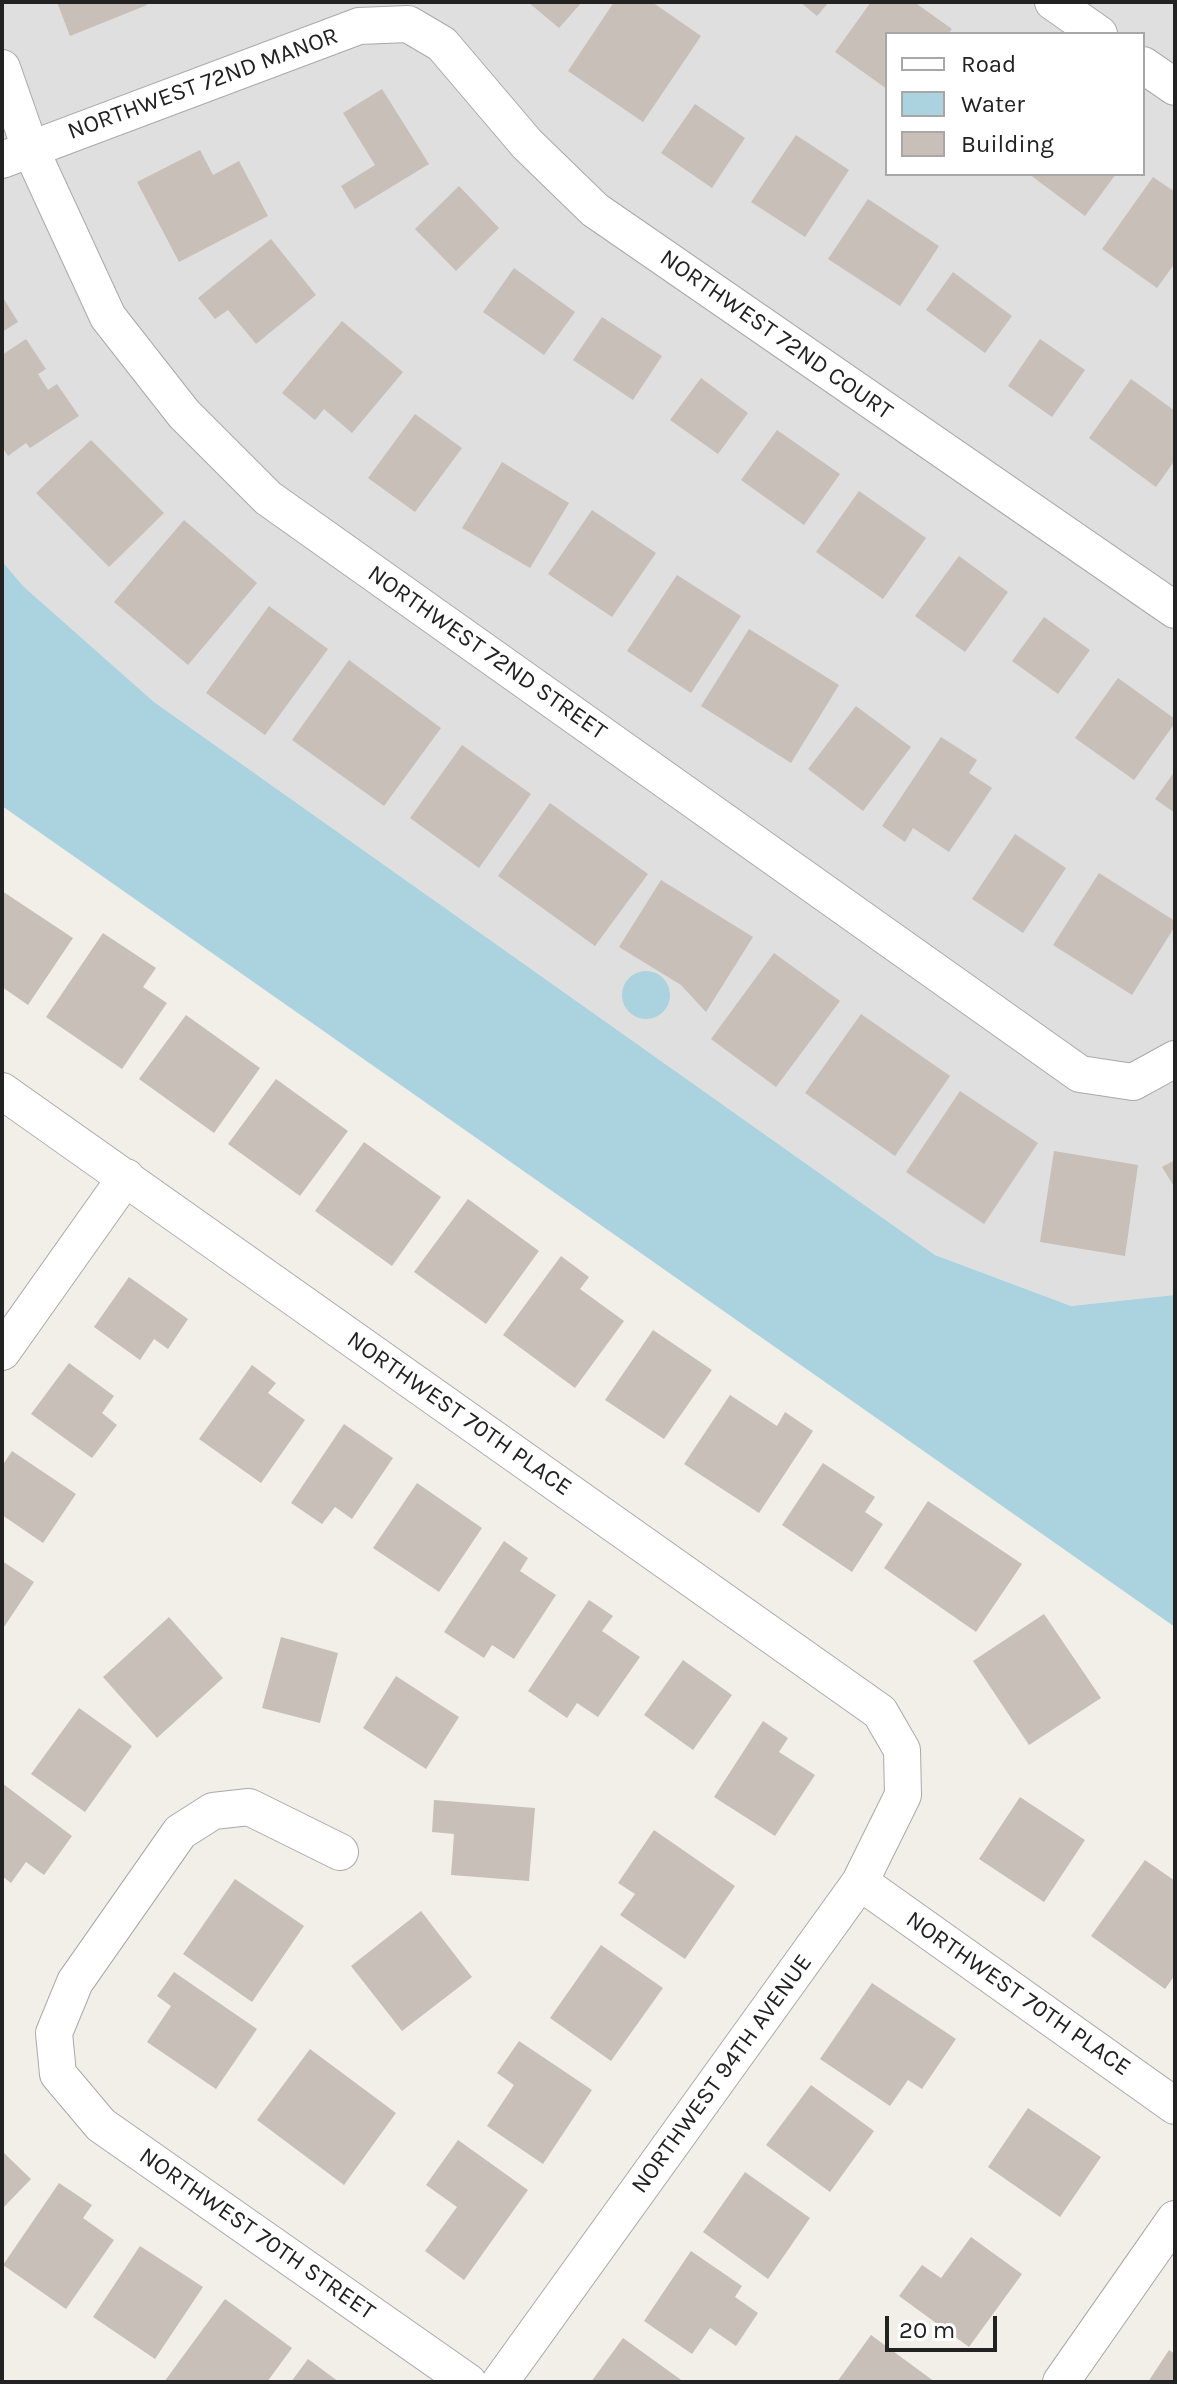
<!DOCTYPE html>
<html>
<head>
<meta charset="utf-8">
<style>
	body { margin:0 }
	#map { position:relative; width:1177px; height:2384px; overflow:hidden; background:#f2efe9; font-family:Karla,sans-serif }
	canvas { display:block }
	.frame { position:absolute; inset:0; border:4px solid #222; pointer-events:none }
	.legend { position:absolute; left:885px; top:32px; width:260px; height:144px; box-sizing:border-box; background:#fff; border:2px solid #a7a7a7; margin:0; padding:10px 14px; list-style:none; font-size:24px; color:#222 }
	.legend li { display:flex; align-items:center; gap:16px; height:40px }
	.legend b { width:40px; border:2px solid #a7a7a7 }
	.scale { position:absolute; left:885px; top:2316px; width:112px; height:36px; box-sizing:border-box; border:4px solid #222; border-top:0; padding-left:10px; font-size:24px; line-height:28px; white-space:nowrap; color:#222; -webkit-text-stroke:6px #fff; paint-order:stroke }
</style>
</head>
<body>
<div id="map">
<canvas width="1177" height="2384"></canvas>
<div class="frame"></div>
<ul class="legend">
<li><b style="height:10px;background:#fff"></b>Road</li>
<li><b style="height:22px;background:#aad3df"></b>Water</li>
<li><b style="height:22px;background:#c7bfb8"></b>Building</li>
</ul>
<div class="scale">20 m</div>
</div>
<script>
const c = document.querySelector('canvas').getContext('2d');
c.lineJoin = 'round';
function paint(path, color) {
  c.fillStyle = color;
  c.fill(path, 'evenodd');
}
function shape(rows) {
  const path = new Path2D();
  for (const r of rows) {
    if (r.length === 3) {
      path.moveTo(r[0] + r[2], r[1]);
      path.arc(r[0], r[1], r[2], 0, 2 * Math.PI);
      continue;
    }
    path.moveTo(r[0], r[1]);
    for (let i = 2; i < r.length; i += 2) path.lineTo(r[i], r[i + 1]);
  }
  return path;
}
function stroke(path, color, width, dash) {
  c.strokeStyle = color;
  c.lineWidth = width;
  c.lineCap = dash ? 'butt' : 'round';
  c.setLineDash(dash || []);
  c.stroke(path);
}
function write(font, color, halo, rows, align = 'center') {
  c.font = font + ' Karla,sans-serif';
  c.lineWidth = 7;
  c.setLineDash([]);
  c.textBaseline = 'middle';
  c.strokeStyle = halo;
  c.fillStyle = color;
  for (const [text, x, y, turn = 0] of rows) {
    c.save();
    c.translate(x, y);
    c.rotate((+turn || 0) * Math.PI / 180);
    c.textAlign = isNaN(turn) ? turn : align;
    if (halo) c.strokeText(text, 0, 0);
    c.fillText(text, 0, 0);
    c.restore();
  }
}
const residential = shape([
	[2,2,1175,2,1175,1295,1071,1306,935,1255,154,702,23,586,2,561],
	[887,34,1143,34,1143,174,887,174]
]);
const water = shape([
	[2,561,23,586,154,702,935,1255,1071,1306,1175,1295,1175,1627,2,806],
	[646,995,24]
]);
const building = shape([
	[57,2,146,2,147,5,70,36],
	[528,2,582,2,559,28],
	[614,2,652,2,701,36,643,122,568,71],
	[800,2,829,2,817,16],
	[871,2,914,2,952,29,948,34,887,34,887,89,835,52],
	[382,89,429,164,355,209,341,186,375,165,343,113],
	[695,104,745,138,712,188,661,153],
	[796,135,849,170,805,237,751,202],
	[200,150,213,175,239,161,268,216,179,262,137,182],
	[1029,174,1116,174,1085,216],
	[1153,177,1175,192,1175,263,1157,288,1102,249],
	[459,186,499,228,456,271,415,229],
	[868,199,939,246,900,306,828,259],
	[271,239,316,295,256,344,228,310,215,319,198,298],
	[514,268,575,312,544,355,483,312],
	[953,272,1012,316,985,353,926,310],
	[2,296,18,322,2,332],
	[602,317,662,356,633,400,573,360],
	[342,321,403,372,352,433,324,409,315,420,282,393],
	[26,339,46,369,38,374,48,390,57,384,79,416,30,448,26,443,8,456,2,447,2,355],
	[1040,339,1085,370,1052,417,1008,386],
	[701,378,748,413,718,454,670,420],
	[1131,379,1175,411,1175,460,1156,487,1089,438],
	[415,414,462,448,415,512,368,478],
	[777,430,840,474,804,525,741,480],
	[91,440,164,513,109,567,36,493],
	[502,462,569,503,530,568,462,528],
	[859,491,926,538,883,599,816,552],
	[592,510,656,553,612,617,548,574],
	[184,520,257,583,188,665,114,602],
	[959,556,1008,592,965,652,915,616],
	[677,575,741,616,691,693,627,651],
	[269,606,328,649,265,735,206,693],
	[1044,617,1090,650,1058,694,1012,661],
	[749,629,839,685,791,763,701,706],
	[349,660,441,728,384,806,292,740],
	[1118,678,1175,719,1175,723,1134,780,1075,738],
	[856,706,911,747,863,811,808,769],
	[941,737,977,760,969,773,992,788,949,852,913,828,905,842,882,826],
	[462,745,531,794,479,868,410,818],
	[1175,771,1175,813,1155,799],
	[550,803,648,874,595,946,498,876],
	[1015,834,1066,868,1023,933,972,899],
	[1099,873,1175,921,1175,926,1132,995,1053,945],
	[661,880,753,937,706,1012,681,985,619,947],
	[2,891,73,938,28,1005,2,987],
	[103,933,156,968,143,987,167,1003,122,1069,46,1017],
	[774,953,840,1001,776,1087,711,1039],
	[861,1014,950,1076,895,1156,805,1093],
	[186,1015,260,1068,214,1133,139,1079],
	[276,1079,348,1131,300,1196,228,1144],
	[960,1091,1038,1143,984,1224,906,1172],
	[364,1142,441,1197,392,1266,315,1211],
	[1054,1151,1138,1165,1125,1256,1040,1242],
	[1175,1160,1175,1188,1162,1167],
	[468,1199,539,1251,486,1324,414,1272],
	[561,1256,589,1277,580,1289,624,1321,575,1388,503,1335],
	[129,1277,188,1319,168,1349,154,1339,140,1360,94,1327],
	[653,1330,712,1370,664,1439,605,1400],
	[69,1363,114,1396,102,1413,117,1425,92,1458,31,1414],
	[252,1365,276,1383,268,1393,305,1420,261,1483,199,1439],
	[730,1395,777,1426,785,1412,813,1431,759,1513,684,1464],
	[344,1424,393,1458,352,1519,335,1507,322,1524,291,1503],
	[12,1451,76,1494,43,1543,2,1515,2,1466],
	[823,1463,875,1497,865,1512,883,1524,852,1572,782,1525],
	[417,1483,482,1528,439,1592,373,1548],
	[928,1501,1022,1564,976,1632,884,1568],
	[504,1541,528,1558,520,1571,556,1595,514,1659,492,1645,484,1658,444,1632],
	[2,1561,34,1582,2,1630],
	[589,1600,613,1616,602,1631,640,1657,598,1717,577,1703,567,1718,528,1691],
	[1044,1614,1101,1698,1029,1745,973,1661],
	[169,1617,223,1678,157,1738,103,1677],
	[281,1637,338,1653,320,1723,262,1708],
	[683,1660,732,1695,693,1750,644,1715],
	[396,1676,459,1717,426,1769,363,1728],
	[79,1708,132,1746,85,1812,31,1774],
	[763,1721,788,1738,779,1752,815,1775,775,1836,714,1797],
	[2,1783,72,1836,44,1875,26,1862,11,1883,2,1876],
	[1020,1797,1085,1840,1044,1902,979,1859],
	[434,1800,535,1808,529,1881,451,1875,454,1834,432,1832],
	[654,1830,735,1886,685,1959,620,1915,635,1894,618,1883],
	[1145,1860,1175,1881,1175,1975,1165,1989,1091,1936],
	[235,1879,304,1926,252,2002,183,1954],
	[421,1911,472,1977,402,2031,351,1966],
	[601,1945,663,1988,611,2061,550,2018],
	[174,1972,257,2029,216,2089,147,2042,171,2006,157,1996],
	[872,1983,956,2039,922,2089,908,2080,890,2106,820,2059],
	[519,2041,592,2090,543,2164,487,2126,514,2085,497,2073],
	[310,2049,396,2113,344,2185,257,2120],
	[811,2085,874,2131,830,2192,766,2145],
	[1028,2108,1101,2157,1060,2217,988,2167],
	[458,2140,528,2190,464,2280,425,2251,457,2207,426,2185],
	[2,2151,31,2179,2,2209],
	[745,2172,810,2218,768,2279,703,2232],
	[59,2183,92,2205,83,2218,114,2240,66,2309,3,2265],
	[971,2237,1022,2274,969,2347,899,2296,922,2265,941,2278],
	[140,2246,203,2287,155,2359,93,2317],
	[691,2251,742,2286,735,2297,758,2313,736,2346,710,2328,692,2354,644,2321],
	[225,2299,292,2348,267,2382,164,2382],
	[871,2335,935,2382,837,2382],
	[623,2338,684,2382,591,2382],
	[1169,2350,1175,2354,1175,2382,1148,2382],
	[308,2359,339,2382,291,2382]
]);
const minor = shape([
	[1053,2,1099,34],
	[1143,65,1175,87],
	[2,68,30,148,108,317,184,414,268,498,1080,1074,1133,1082,1175,1059],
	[2,160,359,26,408,24,442,44,527,144,595,210,1175,610],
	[2,1091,880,1712,902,1750,903,1795,860,1882,500,2382],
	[2,1352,126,1177],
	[340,1852,249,1807,213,1811,180,1832,75,1982,54,2033,58,2074,101,2125,468,2382],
	[860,1882,1175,2106],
	[1061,2382,1175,2219]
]);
const streetNames = [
	["NORTHWEST 72ND MANOR",203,84,-20],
	["NORTHWEST 72ND COURT",776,335,35],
	["NORTHWEST 72ND STREET",487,653,35],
	["NORTHWEST 70TH PLACE",459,1414,35],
	["NORTHWEST 70TH PLACE",1018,1994,35],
	["NORTHWEST 94TH AVENUE",722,2074,-54],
	["NORTHWEST 70TH STREET",257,2234,35]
];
paint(residential, '#e0dfdf');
paint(water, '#aad3df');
paint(building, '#c7bfb8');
stroke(minor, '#a9a9a9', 38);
stroke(minor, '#fff', 36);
write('24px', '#222', '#fff', streetNames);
</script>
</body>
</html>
